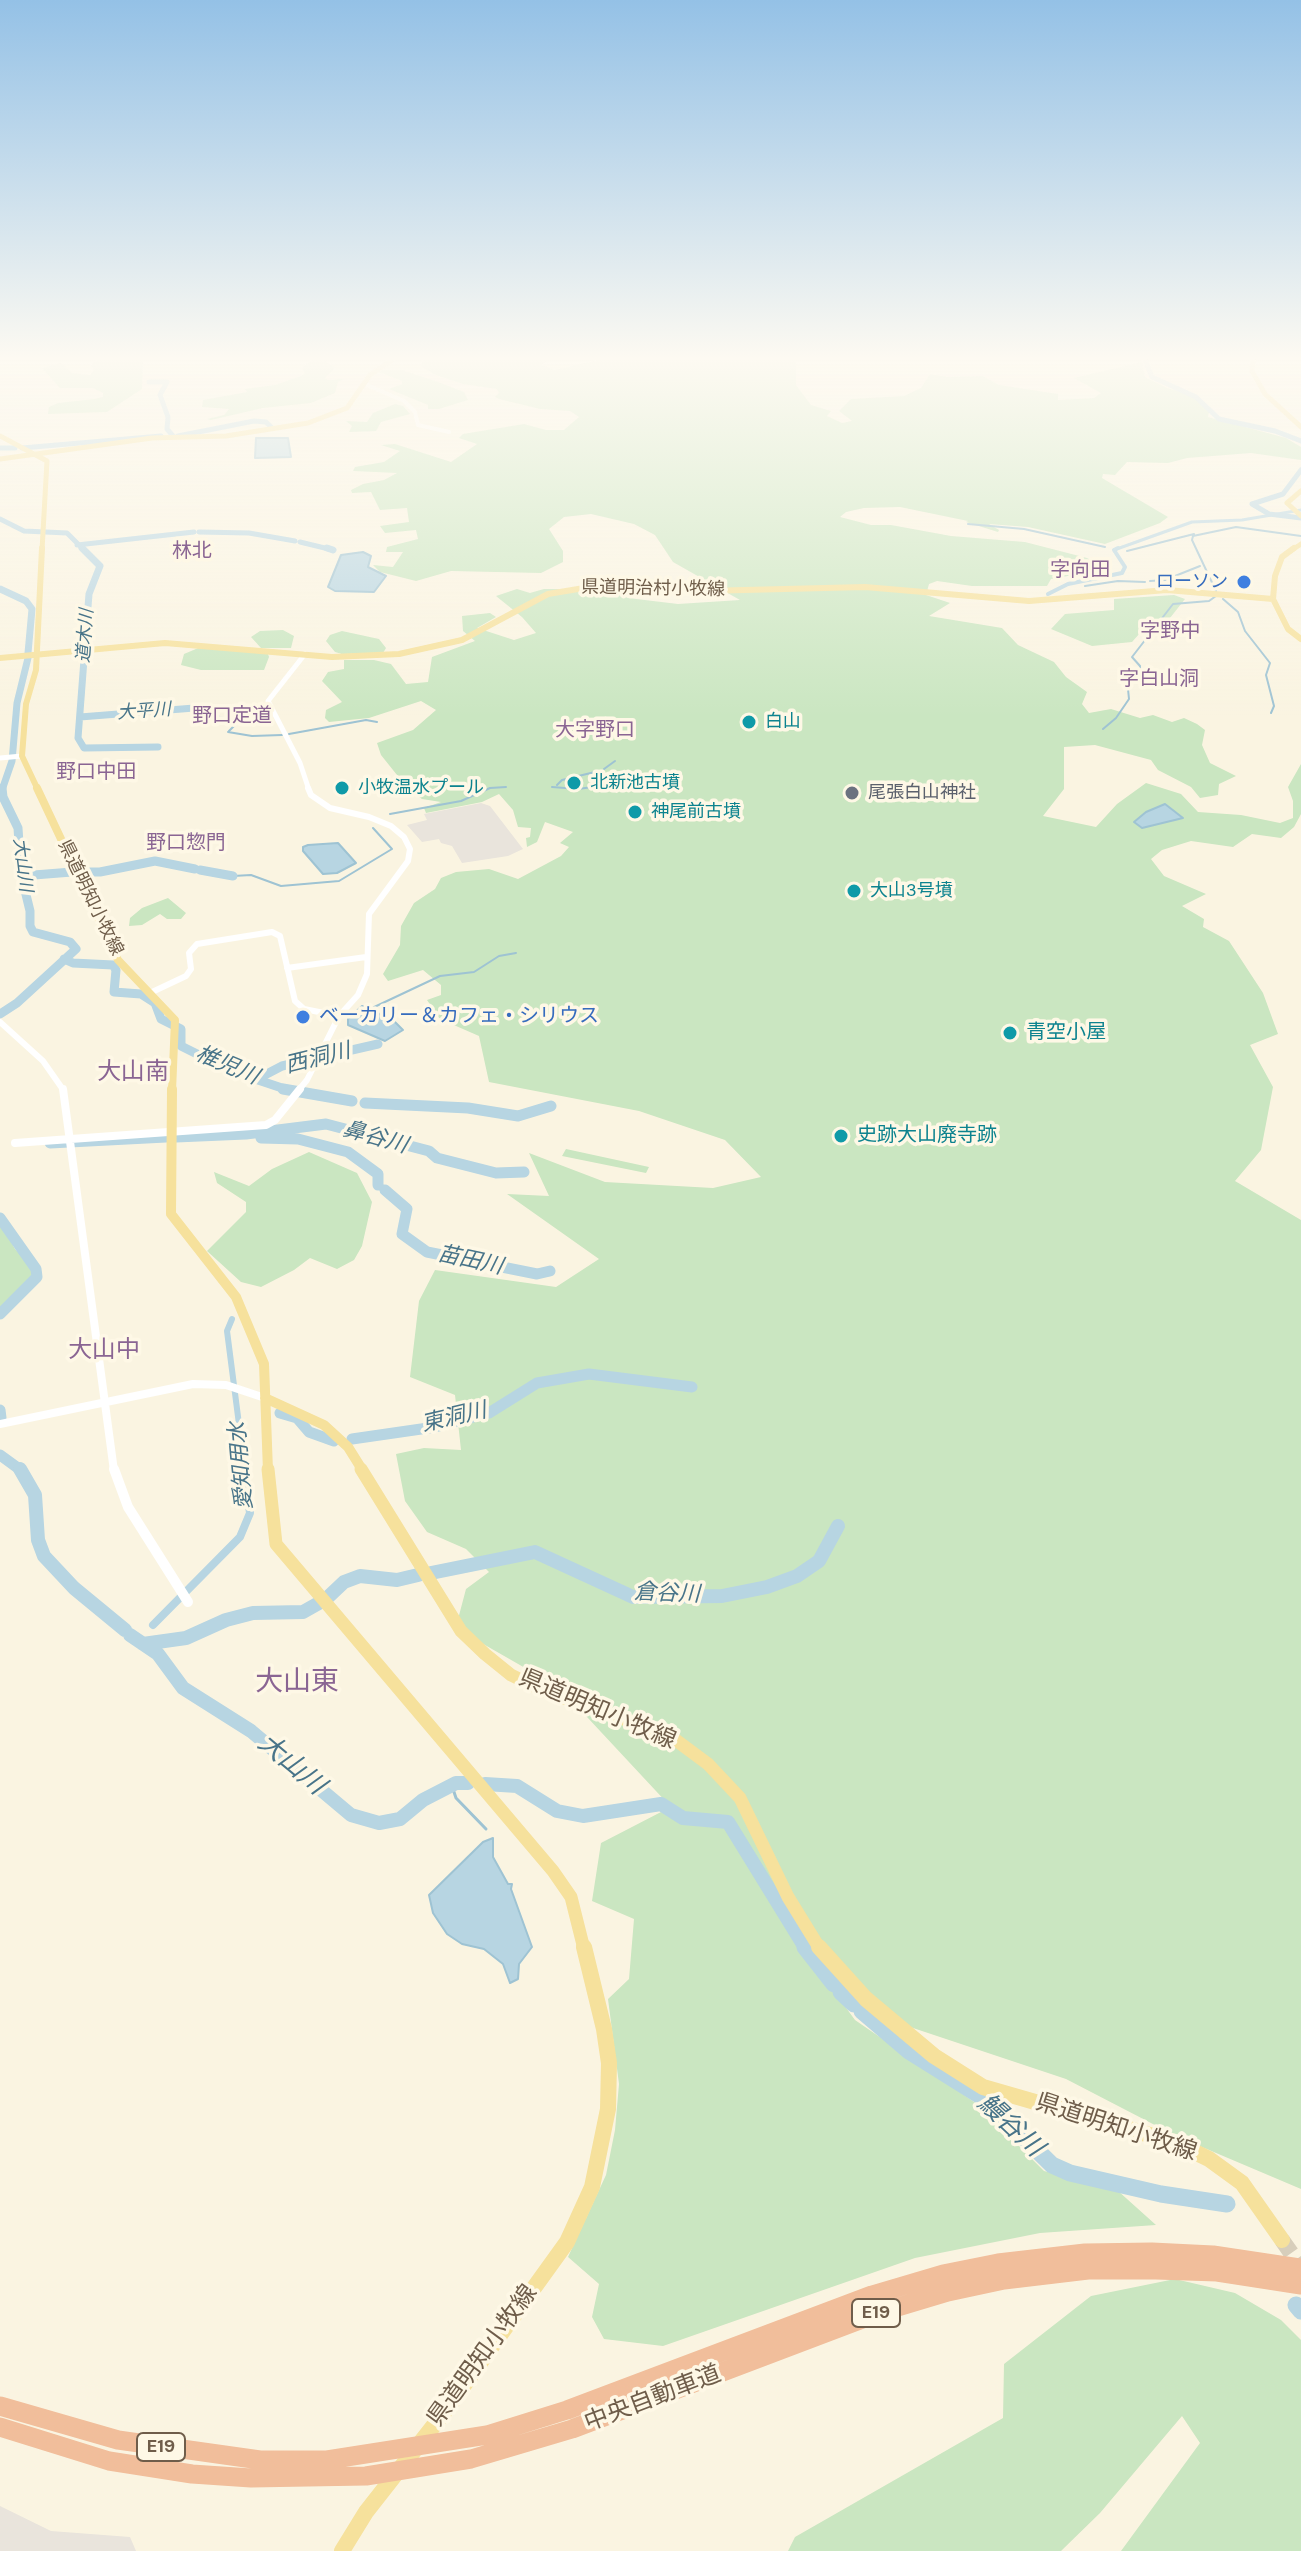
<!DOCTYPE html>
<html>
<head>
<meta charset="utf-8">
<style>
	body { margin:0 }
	canvas { display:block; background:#faf4e1 }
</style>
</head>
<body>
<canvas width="1301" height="2551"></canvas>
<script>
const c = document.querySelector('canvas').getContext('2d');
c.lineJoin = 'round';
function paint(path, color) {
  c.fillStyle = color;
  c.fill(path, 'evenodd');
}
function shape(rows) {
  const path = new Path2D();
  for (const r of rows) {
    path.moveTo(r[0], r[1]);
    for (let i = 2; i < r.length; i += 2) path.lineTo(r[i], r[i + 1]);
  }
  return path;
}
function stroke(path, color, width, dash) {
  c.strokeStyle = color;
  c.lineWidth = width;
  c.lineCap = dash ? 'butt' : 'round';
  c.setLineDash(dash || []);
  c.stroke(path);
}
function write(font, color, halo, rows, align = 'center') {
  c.font = font + ' "DM Sans","Noto Sans JP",sans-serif';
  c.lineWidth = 7;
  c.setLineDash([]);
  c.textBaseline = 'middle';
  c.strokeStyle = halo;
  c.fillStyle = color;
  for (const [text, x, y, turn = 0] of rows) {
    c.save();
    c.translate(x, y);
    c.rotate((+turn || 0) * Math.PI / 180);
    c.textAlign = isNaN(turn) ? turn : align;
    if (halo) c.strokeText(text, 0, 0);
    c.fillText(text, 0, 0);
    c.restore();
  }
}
const industrial = shape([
	[481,803,490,806,523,849,508,856,462,863,452,846,441,843,439,839,422,842,407,825,427,820,424,814],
	[0,2506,51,2531,130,2537,136,2551,0,2551]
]);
const green = shape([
	[97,360,143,360,142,389,107,412,48,414,49,407,58,403,94,399,103,397,103,393,93,388,60,388,42,368,61,363,72,373,90,375,94,370,91,365],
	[311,360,323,360,335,368,325,378,328,380,344,379,338,382,335,393,311,403,263,408,211,420,207,419,224,415,229,409,202,407,203,400,247,392,245,389,275,385,301,376,305,373,302,368],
	[423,360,548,360,541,365,555,370,598,360,796,360,796,385,811,405,831,411,827,416,842,423,852,421,839,411,851,399,904,396,921,388,930,374,948,377,983,376,999,385,1058,394,1058,400,1094,398,1101,393,1074,378,1142,362,1145,377,1167,388,1185,393,1210,408,1208,417,1286,438,1301,447,1301,460,1251,453,1187,458,1168,463,1127,462,1115,475,1103,474,1102,478,1168,517,1160,523,1105,544,1028,527,989,524,999,530,998,532,966,522,968,521,900,507,864,508,846,512,840,517,871,525,891,525,951,536,1025,542,1087,558,1107,569,1051,579,1047,586,972,586,937,581,929,584,926,595,950,603,929,616,1002,628,1018,645,1054,662,1066,677,1087,692,1082,704,1089,713,1111,709,1140,718,1153,715,1172,722,1184,718,1197,724,1205,730,1202,745,1210,763,1236,776,1219,784,1218,795,1200,798,1191,787,1158,770,1151,760,1095,745,1064,747,1064,789,1043,816,1096,827,1117,804,1146,783,1181,794,1198,812,1241,815,1280,823,1293,818,1293,801,1288,787,1301,764,1301,814,1294,827,1281,838,1252,834,1233,847,1191,841,1162,850,1151,859,1164,876,1206,894,1182,906,1204,919,1203,927,1229,941,1263,993,1278,1034,1250,1045,1273,1087,1261,1150,1235,1181,1301,1220,1301,2189,1176,2136,1066,2079,844,2005,855,2020,977,2104,1044,2171,1117,2190,1156,2225,1040,2233,915,2258,663,2346,604,2339,592,2317,599,2284,568,2257,606,2175,615,2130,619,2084,608,1999,629,1979,634,1919,592,1901,601,1843,661,1812,683,1820,560,1688,478,1641,457,1623,466,1589,489,1572,466,1549,427,1532,405,1501,396,1454,424,1448,461,1450,455,1395,410,1377,419,1301,435,1270,556,1287,599,1259,507,1194,549,1196,529,1153,605,1182,713,1188,761,1177,725,1140,639,1111,489,1082,479,1036,440,1019,427,1000,441,995,441,985,423,970,388,981,383,974,400,945,401,926,414,903,435,889,441,878,456,872,489,869,518,879,561,856,569,847,560,843,573,832,545,822,537,842,527,847,526,838,530,837,531,828,518,827,513,810,499,794,482,802,426,813,424,808,441,802,422,799,409,790,381,755,377,743,413,730,436,710,421,701,369,718,329,722,325,718,326,710,342,702,322,681,328,672,344,669,344,660,374,660,391,664,406,684,428,682,432,657,475,641,463,631,462,616,490,613,496,617,477,628,514,640,536,633,522,617,496,596,517,589,530,593,544,589,605,589,628,598,678,604,740,600,673,562,655,535,634,524,591,514,564,517,549,529,563,551,563,562,541,573,451,571,416,581,380,572,373,565,393,567,403,552,386,552,387,547,418,539,416,530,385,533,380,526,409,522,407,508,380,510,371,492,352,493,351,490,363,484,384,480,397,473,353,471,355,467,384,462,400,451,381,445,395,444,451,462,477,444,459,438,463,434,524,424,546,430,564,430,579,417,570,411,540,409,499,399,495,397,499,393,497,389,463,384,436,375,421,366],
	[382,370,402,370,438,382,464,392,468,400,439,409,428,409,428,405,389,389,402,384,402,381,379,372],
	[395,404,403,406,410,414,381,422,376,431,349,432,352,426,346,421,367,422,373,413],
	[1174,595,1185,599,1170,618,1149,623,1132,642,1092,646,1051,629,1065,614,1114,610,1114,599],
	[283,630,294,636,291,648,261,648,251,637,260,631],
	[342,631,379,639,386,648,383,653,342,654,335,652,326,641,330,635],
	[203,646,268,654,269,657,264,670,201,670,181,665,184,654],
	[168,898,186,913,181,919,167,919,160,914,142,925,129,926,130,918,142,908],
	[566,1149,649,1167,646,1173,562,1156],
	[309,1152,357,1173,372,1202,362,1246,354,1260,337,1269,310,1258,294,1270,261,1287,241,1282,207,1251,246,1212,246,1202,217,1183,214,1172,249,1186,272,1169],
	[0,1223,15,1249,32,1267,34,1277,0,1310],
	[1175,2279,1235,2293,1281,2320,1301,2340,1301,2551,1121,2551,1200,2443,1182,2416,1100,2513,1061,2551,788,2551,795,2537,1003,2418,1004,2364,1091,2296]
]);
const water = shape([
	[256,438,288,438,291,457,255,458,256,438],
	[363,552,371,556,368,567,386,576,374,592,335,591,328,587,341,555,363,552],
	[1165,804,1183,818,1142,828,1134,822,1146,812,1165,804],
	[338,843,356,863,337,873,323,874,303,851,303,847,308,845,338,843],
	[362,1006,393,1020,403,1030,385,1041,348,1025,348,1019,362,1006],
	[493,1838,493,1857,508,1884,512,1884,511,1889,532,1947,519,1964,518,1979,510,1983,503,1964,484,1949,462,1944,447,1934,433,1913,429,1895,483,1842,493,1838]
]);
const streamFar1 = shape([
	[968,524,1024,529,1105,547],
	[1127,551,1194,534],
	[1150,581,1165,580,1200,566],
	[1085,586,1118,581,1145,582],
	[1216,591,1192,540,1193,536,1236,527,1301,536],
	[1223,599,1238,612,1245,631,1270,663,1266,675,1274,706,1271,713],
	[1103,729,1116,718,1129,699,1128,689,1140,674,1140,666,1132,657,1173,604,1209,601,1216,596],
	[229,731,236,724],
	[228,732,252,736,282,735],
	[289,734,366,720,377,722],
	[604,769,615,761],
	[557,785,562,780,599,771],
	[552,787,578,789,614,784,636,791],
	[390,814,461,801,490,788,506,787],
	[233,876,251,875,281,886,339,881,392,849,373,828],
	[370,1009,440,976,474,972,499,956,516,953]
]);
const stream = shape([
	[452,1786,456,1798,486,1829]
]);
const canalFar3 = shape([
	[1114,550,1192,522,1242,520,1301,510]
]);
const canalFar2 = shape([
	[1048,594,1068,584,1122,573,1125,567,1114,550,1118,548]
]);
const canalFar1 = shape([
	[232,1319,227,1331,245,1471]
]);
const canal = shape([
	[153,1625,240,1537,250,1513,244,1469]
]);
const riverFar5 = shape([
	[1145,360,1152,377,1196,397,1219,419,1275,431,1301,441],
	[149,382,167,382,160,395,168,417,167,429,173,436],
	[178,436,254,421,266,422,271,427],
	[0,448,15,448],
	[22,448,161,436],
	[1301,470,1283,494,1252,504,1269,514,1301,518],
	[0,519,24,531,67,533,84,550],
	[199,532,249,533,295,541],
	[300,542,333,550],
	[77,545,194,532]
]);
const riverFar4 = shape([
	[82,548,100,566,89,594,78,738,84,748,158,747],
	[327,548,333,550],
	[0,589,26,601,32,609,28,653],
	[214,710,217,720,231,721],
	[80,717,207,707],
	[2,790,12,761,17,703,28,658]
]);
const riverFar3 = shape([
	[200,870,233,876],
	[81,872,100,872,155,861,195,869],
	[34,875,72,872],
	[64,959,73,963,113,965,116,970,114,992,141,994,155,1003,161,1019,181,1029,181,1046,231,1071,291,1091],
	[0,1014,17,1003,76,949,70,942,33,932,30,926,30,911,21,874,18,828,3,797,2,788],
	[259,1078,282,1066,378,1044]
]);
const riverFar2 = shape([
	[283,1089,352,1101],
	[365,1103,468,1108,518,1116,551,1106],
	[176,1137,246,1134,326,1124,429,1151,437,1158,496,1173,524,1172],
	[261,1138,298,1139,348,1152,378,1174,378,1185],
	[50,1143,166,1137],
	[385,1190,407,1209,402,1234,427,1252,537,1274,550,1271],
	[0,1218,36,1269,37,1277,0,1314],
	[0,1410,1,1418],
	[280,1413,297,1418,309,1432,334,1441],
	[352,1439,435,1427,489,1413,537,1383,589,1374,692,1387],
	[0,1455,22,1471]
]);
const riverFar1 = shape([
	[20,1469,35,1495,38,1540,44,1556,74,1588,125,1630],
	[431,1573,535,1552,633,1597,722,1596,767,1587,797,1576,819,1561,838,1526],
	[130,1635,158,1654,183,1688,251,1731,351,1815,379,1823,400,1819,423,1800,456,1783,468,1783],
	[143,1644,186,1638,226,1620,253,1613,303,1612,326,1599,344,1582,360,1576,397,1580,418,1575],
	[485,1784,517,1786,557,1811,583,1816,661,1804,683,1818,728,1822,806,1949]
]);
const river = shape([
	[805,1947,834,1984],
	[841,1992,854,2004],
	[862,2011,909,2051,984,2098,1052,2165,1070,2173,1161,2194,1227,2204],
	[1296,2305,1301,2311]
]);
const majorTunnel = shape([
	[1282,2240,1301,2267]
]);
const minorFar4 = shape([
	[365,384,404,401,415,412,418,425,449,432]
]);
const minorFar3 = shape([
	[305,654,268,701,300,763,309,790],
	[0,758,22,756]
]);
const minorFar2 = shape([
	[287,968,366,957],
	[150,993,186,976,191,969,189,953,197,944,272,932,280,936,295,1001,304,1009,339,1016],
	[0,1022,43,1061,64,1091],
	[298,1091,307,1080,339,1016,358,995,367,974,369,914,408,861,410,849,404,837,391,826,369,817,330,808,311,795,308,788]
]);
const minorFar1 = shape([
	[63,1089,114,1471],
	[15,1143,266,1125,275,1120,300,1089],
	[0,1424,193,1384,226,1385,265,1398]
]);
const minor = shape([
	[114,1469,128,1507,188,1602]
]);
const majorFar5 = shape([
	[1253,360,1252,371,1265,394,1301,427],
	[0,436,47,461,42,550],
	[0,459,152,438,226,436,308,423,347,408,370,375,392,360],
	[1301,491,1287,503,1301,516],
	[1292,550,1301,544]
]);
const majorFar4 = shape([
	[1294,548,1282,557,1275,576,1273,599,1288,629,1301,639],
	[0,658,165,643,332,657,399,654,462,640,548,594,596,586,704,591,865,587,1029,601,1167,590,1273,599],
	[38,790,22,756,26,704,36,670,42,548]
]);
const majorFar3 = shape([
	[37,788,118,960,175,1020,172,1091]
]);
const majorFar2 = shape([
	[172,1089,171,1214,236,1297,264,1364,268,1471],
	[265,1398,324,1425,348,1447,363,1471]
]);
const majorFar1 = shape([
	[268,1469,276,1544,553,1871,571,1897,584,1949],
	[361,1469,461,1631,485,1654,511,1675,542,1690,669,1735,708,1764,740,1798,788,1897,820,1949]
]);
const major = shape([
	[819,1947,866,1999,934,2056,983,2087,1174,2142,1209,2159,1242,2183,1282,2240],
	[342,2551,366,2512,446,2410,567,2242,592,2187,608,2109,609,2063,604,2029,584,1947]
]);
const highway = shape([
	[0,2406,118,2440,260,2460,327,2460,487,2435,567,2410,872,2295,943,2274,998,2263,1085,2253,1152,2252,1213,2255,1301,2268],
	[0,2427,109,2461,192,2474,251,2478,366,2476,471,2459,572,2429,878,2313,948,2292,1004,2280,1088,2270,1156,2270,1217,2272,1301,2285]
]);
const markers = [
	[1244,582,8,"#3f7fe0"],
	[749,722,8,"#0f9aa8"],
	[574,783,8,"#0f9aa8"],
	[342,788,8,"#0f9aa8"],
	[852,793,8,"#6b7280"],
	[635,812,8,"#0f9aa8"],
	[854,891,8,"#0f9aa8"],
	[303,1017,8,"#3f7fe0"],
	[1010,1033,8,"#0f9aa8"],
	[841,1136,8,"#0f9aa8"]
];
const farShopnames = [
	["ローソン",1228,582]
];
const farStreetnames = [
	["県道明治村小牧線",653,589,1],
	["県道明知小牧線",90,898,64]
];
const farWaternames = [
	["道木川",86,636,-86],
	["大平川",144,712,-4],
	["大山川",22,865,83]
];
const farCulturenames = [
	["白山",765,722],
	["北新池古墳",590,783],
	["小牧温水プール",358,788],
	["神尾前古墳",651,812],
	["大山3号墳",870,891]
];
const farWorshipnames = [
	["尾張白山神社",868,793]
];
const shields = [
	[876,2313,48],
	[161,2447,48]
];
const shieldNames = [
	["E19",876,2313],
	["E19",161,2447]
];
const farQuarternames = [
	["林北",192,552],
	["字向田",1080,571],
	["字野中",1170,632],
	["字白山洞",1159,680],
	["野口定道",232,717],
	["大字野口",595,731],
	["野口中田",96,773],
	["野口惣門",186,844]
];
const shopNames = [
	["ベーカリー＆カフェ・シリウス",319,1017]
];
const cultureNames = [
	["青空小屋",1026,1033],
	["史跡大山廃寺跡",857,1136]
];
const waterNames = [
	["西洞川",318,1059,-14],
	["椎児川",227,1066,23],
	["鼻谷川",375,1138,16],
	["苗田川",470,1261,12],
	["東洞川",454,1418,-13],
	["愛知用水",242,1466,-95],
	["倉谷川",667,1594,2]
];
const quarterNames = [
	["大山南",133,1073],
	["大山中",104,1351]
];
const nearStreetnames = [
	["県道明知小牧線",597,1710,23],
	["県道明知小牧線",1116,2128,18],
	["県道明知小牧線",483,2356,-54],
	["中央自動車道",653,2399,-21]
];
const nearWaternames = [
	["大山川",291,1765,40],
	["鰻谷川",1010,2126,43]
];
const nearQuarternames = [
	["大山東",297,1683]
];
paint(industrial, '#e9e4dc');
paint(green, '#cae6c1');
paint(water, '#b7d5e2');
stroke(water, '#9ec3d3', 2);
stroke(streamFar1, '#9ec3d3', 2);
stroke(stream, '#9ec3d3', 3);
stroke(canalFar3, '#b7d5e2', 3);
stroke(canalFar2, '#b7d5e2', 4);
stroke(canalFar1, '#b7d5e2', 6);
stroke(canal, '#b7d5e2', 8);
stroke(riverFar5, '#b7d5e2', 5);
stroke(riverFar4, '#b7d5e2', 7);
stroke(riverFar3, '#b7d5e2', 9);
stroke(riverFar2, '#b7d5e2', 11);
stroke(riverFar1, '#b7d5e2', 14);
stroke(river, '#b7d5e2', 17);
stroke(majorTunnel, '#d7cebb', 16, [16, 8]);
stroke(minorFar4, '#fff', 4);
stroke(minorFar3, '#fff', 5);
stroke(minorFar2, '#fff', 6);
stroke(minorFar1, '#fff', 8);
stroke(minor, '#fff', 10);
stroke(majorFar5, '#f6e19c', 5);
stroke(majorFar4, '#f6e19c', 6);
stroke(majorFar3, '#f6e19c', 8);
stroke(majorFar2, '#f6e19c', 10);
stroke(majorFar1, '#f6e19c', 13);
stroke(major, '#f6e19c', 16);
stroke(highway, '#f1be9b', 19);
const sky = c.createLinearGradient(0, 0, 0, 717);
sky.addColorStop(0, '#94c1e6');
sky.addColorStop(0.5, '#fdfaf2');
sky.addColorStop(1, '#fdfaf200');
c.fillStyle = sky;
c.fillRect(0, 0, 1301, 717);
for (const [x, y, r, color] of markers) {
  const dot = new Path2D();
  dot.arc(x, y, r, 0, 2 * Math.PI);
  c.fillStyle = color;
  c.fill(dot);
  stroke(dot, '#fef8e6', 3);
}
write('18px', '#366cbe', '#fef8e6', farShopnames, 'right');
write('18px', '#6f5d4a', '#fef8e6', farStreetnames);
write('italic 18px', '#487489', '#fef8e6', farWaternames);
write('18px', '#0d838f', '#fef8e6', farCulturenames, 'left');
write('18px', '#5b616d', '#fef8e6', farWorshipnames, 'left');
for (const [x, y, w] of shields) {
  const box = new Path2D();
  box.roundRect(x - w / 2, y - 14, w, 28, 6);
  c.fillStyle = '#fef8e6';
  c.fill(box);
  stroke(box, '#6f5d4a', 2);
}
write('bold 18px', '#6f5d4a', null, shieldNames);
write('20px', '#8a6593', '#fef8e6', farQuarternames);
write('20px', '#366cbe', '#fef8e6', shopNames, 'left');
write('20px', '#0d838f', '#fef8e6', cultureNames, 'left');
write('italic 22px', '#487489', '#fef8e6', waterNames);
write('24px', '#8a6593', '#fef8e6', quarterNames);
write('24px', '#6f5d4a', '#fef8e6', nearStreetnames);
write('italic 26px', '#487489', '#fef8e6', nearWaternames);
write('28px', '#8a6593', '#fef8e6', nearQuarternames);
</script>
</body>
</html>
